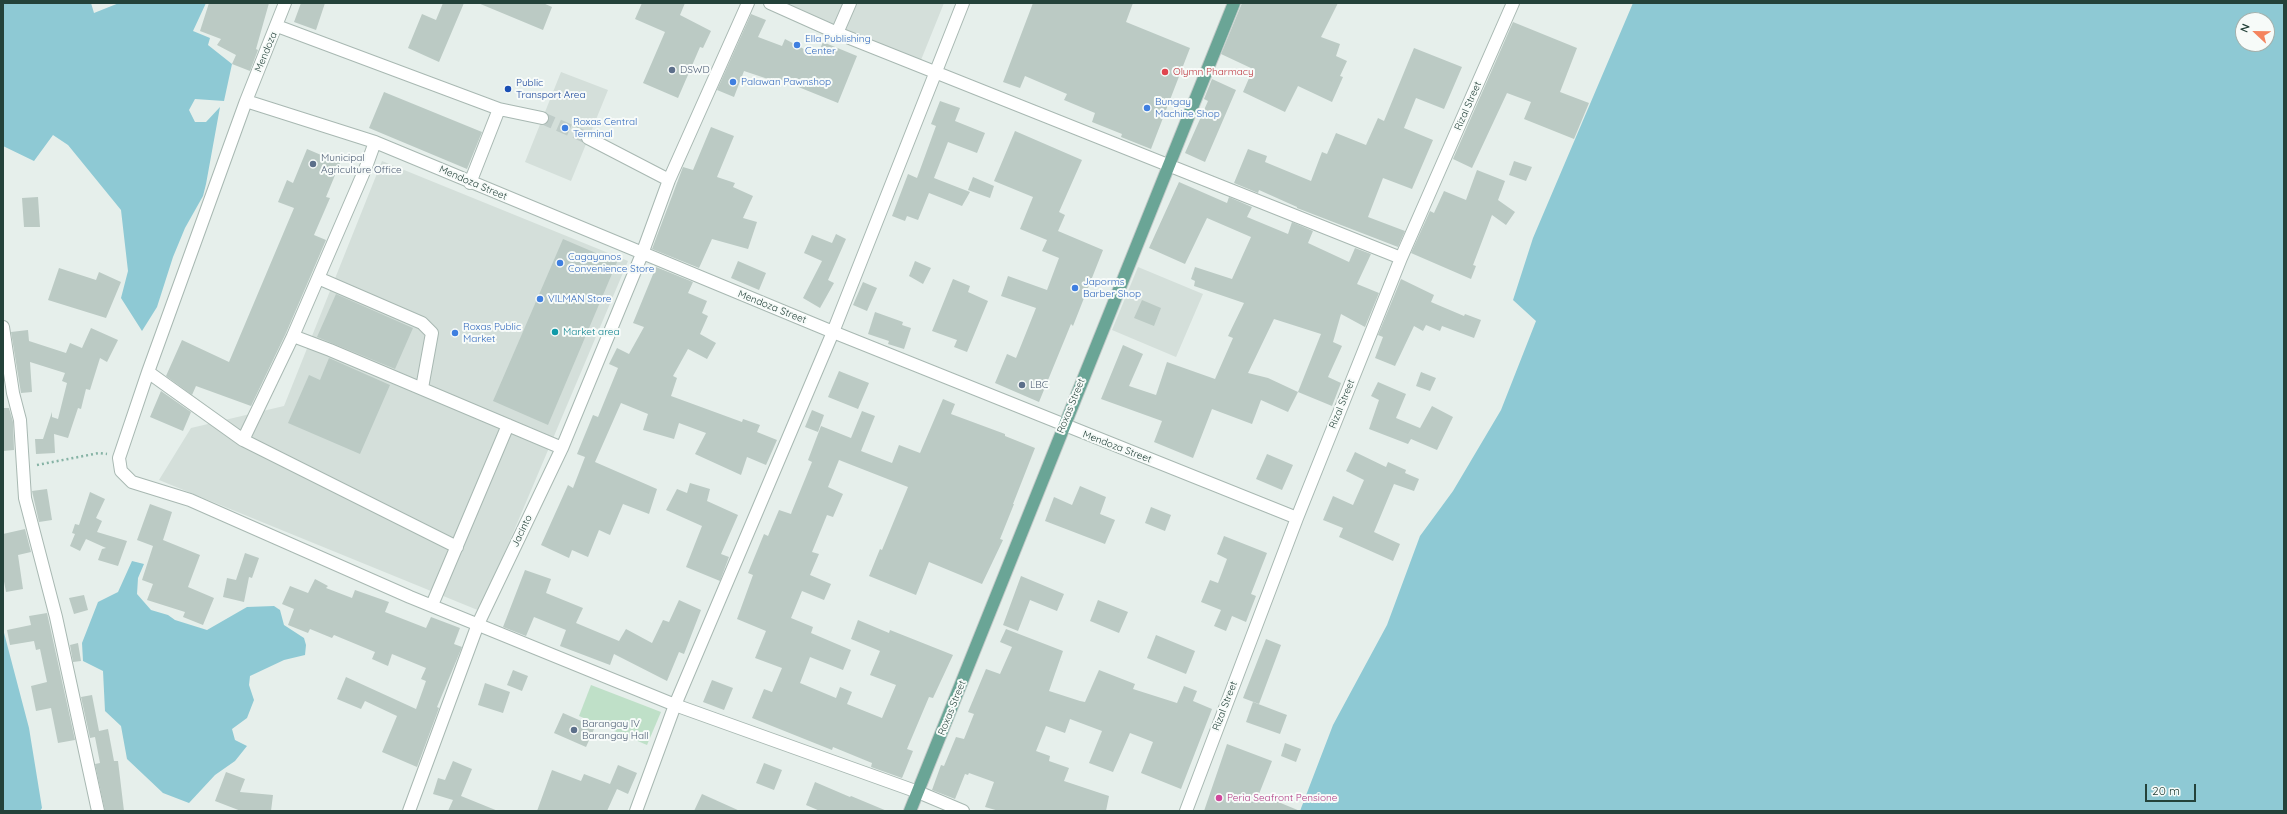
<!DOCTYPE html>
<html>
<head>
<meta charset="utf-8">
<style>
	body { margin:0 }
	#map { position:relative; width:2287px; height:814px; overflow:hidden; background:#e6efeb; font-family:Quicksand,sans-serif }
	canvas { display:block }
	.frame { position:absolute; inset:0; border:4px solid #24423a; pointer-events:none }
	.north { position:absolute; left:2235px; top:12px; width:40px; height:40px; box-sizing:border-box; background:#f7fbf9; border:1px solid #a3b1ad; border-radius:50%; rotate:292deg; font-size:11px; font-weight:700; line-height:16px; text-align:center; color:#24423a }
	.north::after { content:''; display:block; margin:auto; width:14px; height:18px; background:#f4845f; clip-path:polygon(50% 0,100% 100%,50% 72%,0 100%) }
	.scale { position:absolute; left:2145px; top:784px; width:51px; height:18px; box-sizing:border-box; border:2px solid #24423a; border-top:0; padding-left:5px; font-size:12px; line-height:14px; white-space:nowrap; color:#24423a; -webkit-text-stroke:3px #f7fbf9; paint-order:stroke }
</style>
</head>
<body>
<div id="map">
<canvas width="2287" height="814"></canvas>
<div class="frame"></div>
<div class="north">N</div>
<div class="scale">20 m</div>
</div>
<script>
const c = document.querySelector('canvas').getContext('2d');
c.lineJoin = 'round';
function paint(path, color) {
  c.fillStyle = color;
  c.fill(path, 'evenodd');
}
function shape(rows) {
  const path = new Path2D();
  for (const r of rows) {
    path.moveTo(r[0], r[1]);
    for (let i = 2; i < r.length; i += 2) path.lineTo(r[i], r[i + 1]);
  }
  return path;
}
function stroke(path, color, width, dash) {
  c.strokeStyle = color;
  c.lineWidth = width;
  c.lineCap = dash ? 'butt' : 'round';
  c.setLineDash(dash || []);
  c.stroke(path);
}
function write(font, color, halo, rows, align = 'center') {
  c.font = font + ' Quicksand,sans-serif';
  c.lineWidth = 4;
  c.setLineDash([]);
  c.textBaseline = 'middle';
  c.strokeStyle = halo;
  c.fillStyle = color;
  for (const [text, x, y, turn = 0] of rows) {
    c.save();
    c.translate(x, y);
    c.rotate((+turn || 0) * Math.PI / 180);
    c.textAlign = isNaN(turn) ? turn : align;
    if (halo) c.strokeText(text, 0, 0);
    c.fillText(text, 0, 0);
    c.restore();
  }
}
const built = shape([
	[780,3,944,3,921,60],
	[561,72,608,90,571,181,525,162],
	[382,161,628,261,480,611,159,480,191,428,284,406],
	[1138,267,1203,294,1176,357,1112,330]
]);
const green = shape([
	[591,685,661,712,647,745,579,716]
]);
const water = shape([
	[3,3,91,3,94,13,119,3,206,3,193,31,210,38,208,45,232,64,224,101,195,99,189,110,195,122,206,122,220,107,206,184,203,196,185,228,173,257,157,307,142,331,121,298,128,271,121,210,68,145,53,135,34,161,3,146],
	[1633,3,2284,3,2284,811,1300,811,1333,725,1387,625,1420,536,1453,491,1501,410,1536,321,1513,300,1533,238],
	[2243,20,2267,20,2267,44,2243,44],
	[132,561,144,564,138,578,137,594,151,610,168,615,175,620,207,630,247,607,274,606,280,610,284,625,304,638,306,645,305,655,284,660,250,676,249,685,254,700,247,718,232,729,235,740,247,746,235,761,215,775,189,803,163,793,127,759,121,726,105,711,103,671,83,661,82,643,98,602,118,592],
	[3,629,29,728,42,808,40,811,3,811]
]);
const building = shape([
	[209,3,269,3,256,49,258,50,250,71,232,64,236,55,217,45,221,39,200,31],
	[301,3,325,3,316,30,294,22],
	[443,3,464,3,439,62,408,48,422,14,436,20],
	[478,3,543,3,552,7,543,30],
	[642,3,685,3,680,15,711,31,703,48,700,47,678,98,643,83,665,32,635,19],
	[1033,3,1133,3,1126,22,1190,48,1151,149,1121,137,1122,134,1092,122,1095,113,1064,100,1067,94,1025,76,1020,88,1003,82],
	[1242,3,1338,3,1321,37,1340,44,1336,56,1347,61,1340,76,1343,77,1332,102,1298,86,1285,112,1243,92,1253,69,1221,54],
	[751,14,766,20,758,37,782,46,785,39,817,56,823,42,857,56,838,103,781,80,780,83,744,71,734,97,717,90],
	[1513,22,1577,48,1560,92,1589,103,1574,139,1524,119,1531,102,1507,93,1472,168,1453,159],
	[1414,48,1462,67,1444,109,1416,98,1404,128,1433,140,1412,189,1383,178,1368,217,1405,231,1398,247,1297,208,1297,207,1259,190,1258,193,1234,183,1248,149,1267,156,1265,162,1311,181,1322,152,1327,154,1336,133,1366,145,1378,118,1384,121],
	[1212,79,1236,90,1205,162,1185,153,1208,101,1204,99],
	[384,92,482,132,467,169,369,128],
	[940,101,960,108,955,121,985,133,977,153,948,142,934,178,970,192,962,206,929,193,918,220,907,216,905,221,892,216,908,174,917,178,936,126,931,124],
	[711,127,734,136,717,177,735,183,733,187,753,196,743,218,757,222,748,249,712,239,699,268,652,249,683,167,693,170],
	[1015,131,1082,160,1059,212,1065,215,1058,231,1103,250,1073,326,1071,324,1039,402,995,383,1007,354,1016,358,1036,308,1001,296,1008,276,1047,290,1059,258,1042,251,1047,240,1020,229,1033,197,994,181],
	[307,149,340,163,326,197,330,198,314,235,326,240,286,333,251,406,196,386,192,395,166,376,182,340,229,362,294,208,278,202,287,180,293,183],
	[1514,161,1532,167,1526,181,1509,175],
	[1477,170,1505,181,1498,200,1515,212,1506,225,1492,215,1473,265,1476,266,1471,279,1411,253,1430,211,1434,213,1444,191,1466,200],
	[973,177,994,186,990,198,968,190],
	[1179,182,1227,203,1229,197,1252,207,1247,217,1288,234,1292,222,1313,231,1308,243,1349,262,1355,248,1371,254,1357,284,1379,293,1365,327,1341,314,1333,342,1342,346,1328,377,1341,383,1332,406,1298,392,1288,412,1261,400,1252,424,1212,409,1193,458,1154,442,1162,421,1101,399,1123,345,1143,354,1129,386,1156,395,1167,362,1215,379,1233,338,1228,336,1244,303,1194,286,1195,281,1191,279,1195,267,1232,279,1251,237,1207,218,1185,264,1149,248],
	[1274,319,1321,334,1298,392,1268,378,1248,373],
	[38,197,40,227,24,227,22,198],
	[836,234,846,239,828,280,834,283,820,308,803,298,822,261,804,253,812,235,832,243],
	[563,239,617,262,548,425,493,401],
	[738,261,766,273,759,290,731,278],
	[915,261,931,268,923,284,909,276],
	[656,267,693,282,688,293,707,301,702,313,708,316,700,334,716,343,707,359,688,349,673,376,677,378,671,396,742,422,743,419,760,425,757,432,777,440,766,465,747,457,741,475,695,454,706,433,679,423,674,439,643,430,648,414,621,403,595,462,657,489,649,514,623,504,610,535,599,530,588,557,572,550,569,558,541,545,568,485,573,488,585,457,577,454,593,415,598,417,618,368,609,364,617,348,629,354,644,327,633,323],
	[59,268,96,280,99,272,121,282,106,318,48,300],
	[953,279,970,286,968,292,988,301,967,352,954,347,957,340,932,331],
	[1401,279,1434,295,1431,302,1464,316,1465,314,1481,320,1474,338,1442,326,1440,331,1426,325,1423,331,1414,326,1395,366,1375,358,1383,337,1378,335],
	[863,282,877,288,867,311,853,305],
	[336,294,413,328,395,369,317,337],
	[1142,300,1161,308,1154,326,1134,318],
	[875,312,903,322,902,325,911,328,904,349,888,344,889,341,868,334],
	[91,328,118,340,107,362,100,358,90,390,86,389,81,409,78,408,68,438,54,434,55,453,36,454,35,439,43,439,52,412,52,417,58,419,67,383,62,381,65,373,30,362,32,392,21,393,11,332,28,330,29,341,66,353,70,343,82,348],
	[329,358,390,385,360,454,288,423,309,375,320,380],
	[839,371,869,383,858,409,828,397],
	[1421,372,1436,378,1430,391,1416,386],
	[1378,382,1406,394,1396,418,1420,428,1432,406,1453,417,1437,450,1411,439,1408,444,1369,429,1379,400,1371,396],
	[161,391,191,412,183,431,150,417],
	[943,399,955,404,951,414,1005,434,1005,436,1035,448,1013,504,1014,504,1000,539,1003,540,982,584,929,562,916,595,869,576,880,549,882,550,908,487,839,460,828,487,843,494,833,517,827,515,812,552,819,554,810,575,831,584,824,600,802,591,791,618,813,627,811,633,851,650,843,670,810,657,800,683,836,698,840,687,852,692,847,704,882,718,896,685,870,675,880,651,851,639,858,620,889,633,890,630,953,655,933,698,929,697,907,749,913,751,902,778,871,767,872,763,833,747,832,750,752,718,764,689,772,692,782,668,755,658,766,631,737,619,753,575,748,573,764,534,768,536,779,510,791,514,792,511,812,462,808,460,821,426,851,438,862,411,875,416,861,451,892,463,899,445,920,453],
	[3,408,9,408,13,422,14,450,3,451],
	[812,410,824,415,818,432,805,427],
	[1355,452,1386,467,1388,462,1406,470,1405,473,1419,479,1414,491,1394,484,1374,532,1400,544,1393,561,1339,537,1343,528,1323,520,1333,496,1353,505,1364,480,1346,471],
	[1267,454,1293,465,1282,490,1256,479],
	[690,483,710,489,707,501,738,515,721,554,729,557,720,581,686,567,702,526,666,510,677,489,687,493],
	[1080,486,1106,497,1100,514,1115,520,1105,544,1045,521,1054,497,1072,505],
	[47,489,52,520,39,522,32,491],
	[90,492,105,499,96,518,102,521,97,532,127,541,118,566,98,560,102,549,106,548,86,539,80,551,70,546,75,534,72,533,75,524,79,525],
	[150,504,172,512,163,540,200,555,188,587,214,598,203,625,183,617,185,612,147,600,153,584,142,580,153,546,137,540],
	[1151,507,1171,515,1165,531,1145,523],
	[25,529,31,552,18,555,23,589,6,592,3,576,3,534],
	[1224,536,1267,553,1251,594,1256,596,1246,622,1232,616,1226,631,1214,626,1221,610,1201,602,1210,580,1218,583,1227,559,1217,554],
	[245,553,259,558,252,578,249,577,244,602,223,597,227,578,236,580],
	[525,570,551,579,546,593,583,608,576,623,619,641,626,629,652,643,663,620,669,622,679,600,701,610,684,654,679,652,667,681,614,654,610,665,560,646,566,630,534,617,526,636,503,627],
	[1021,576,1064,594,1057,611,1030,600,1018,631,1003,625],
	[315,579,328,586,326,588,352,598,355,590,389,602,385,612,426,628,431,617,460,628,454,644,462,647,437,707,439,708,417,767,382,752,397,716,365,701,361,709,337,699,346,677,416,709,426,681,421,679,426,668,392,654,388,666,372,659,375,652,334,635,332,638,310,629,308,633,288,625,294,609,282,604,290,586,308,593],
	[84,595,88,610,74,614,69,598],
	[1098,600,1128,612,1119,633,1090,621],
	[47,613,75,740,58,743,51,708,36,711,31,686,47,682,40,649,36,650,34,641,10,645,7,630,31,625,29,616],
	[1006,629,1063,651,1049,691,1080,701,1085,702,1099,670,1135,684,1133,689,1177,703,1184,686,1197,691,1193,701,1212,709,1181,789,1141,773,1153,742,1130,733,1113,772,1089,763,1102,731,1070,719,1065,733,1046,726,1036,751,1050,756,1049,761,1069,768,1064,781,1109,796,1106,811,999,811,985,807,994,782,969,773,968,775,965,774,955,799,932,790,941,765,944,766,956,737,964,739,974,714,968,712,986,669,1000,674,1012,647,1000,642],
	[1156,635,1195,651,1186,674,1147,658],
	[1266,639,1281,645,1259,704,1243,698],
	[78,643,81,661,73,662,70,645],
	[513,670,528,676,522,691,507,685],
	[712,680,733,688,724,710,703,702],
	[485,683,510,692,503,713,478,705],
	[92,695,99,731,108,729,114,761,118,761,124,811,105,811,95,764,100,763,95,737,90,738,81,697],
	[1253,702,1287,715,1280,734,1246,722],
	[563,713,595,727,586,747,554,733],
	[1285,743,1301,749,1296,762,1281,756],
	[1227,744,1272,761,1259,794,1300,811,1204,811],
	[453,761,472,769,461,796,498,811,448,811,453,800,433,794,438,778,445,780],
	[764,763,782,770,774,790,756,783],
	[618,765,637,773,628,794,617,789,607,811,537,811,552,770,581,781,584,774,610,784],
	[226,772,245,779,240,792,273,795,271,811,241,811,215,801],
	[815,782,850,797,851,796,887,811,820,811,806,805],
	[702,794,740,811,694,811]
]);
const minorTunnel = shape([
	[542,118,588,138]
]);
const path = shape([
	[37,465,99,453,107,454]
]);
const minor = shape([
	[285,3,246,101,148,372,119,458,121,471,132,482,190,500,410,597,675,705,918,792,963,811],
	[770,3,837,33,1401,258],
	[277,26,499,109],
	[837,33,850,3],
	[246,101,375,142,833,332,1297,518],
	[588,138,669,180],
	[375,142,366,167,293,336,330,350,562,448],
	[470,183,499,109,542,118],
	[318,278,422,323,432,333,422,388],
	[3,327,13,393,20,420,25,498,56,617,98,811],
	[148,372,243,440,457,547],
	[243,440,293,336],
	[432,605,508,425],
	[409,811,478,624,562,448,642,254,669,180,748,3],
	[636,811,675,705,833,332,963,3],
	[1186,811,1297,518,1401,258,1513,3]
]);
const major = shape([
	[910,811,1234,3]
]);
const markers = [
	[797,45,4,"#3f7fe0"],
	[672,70,4,"#5c6f8a"],
	[1165,72,4,"#e0444e"],
	[733,82,4,"#3f7fe0"],
	[508,89,4,"#1a4fb4"],
	[1147,108,4,"#3f7fe0"],
	[565,128,4,"#3f7fe0"],
	[313,164,4,"#5c6f8a"],
	[560,263,4,"#3f7fe0"],
	[1075,288,4,"#3f7fe0"],
	[540,299,4,"#3f7fe0"],
	[555,332,4,"#0f9aa8"],
	[455,333,4,"#3f7fe0"],
	[1022,385,4,"#5c6f8a"],
	[574,730,4,"#5c6f8a"],
	[1219,798,4,"#d1479c"]
];
const shopNames = [
	["Ella Publishing",805,39],
	["Center",805,51],
	["Palawan Pawnshop",741,82],
	["Bungay",1155,102],
	["Machine Shop",1155,114],
	["Roxas Central",573,122],
	["Terminal",573,134],
	["Cagayanos",568,257],
	["Convenience Store",568,269],
	["Japorms",1083,282],
	["Barber Shop",1083,294],
	["VILMAN Store",548,299],
	["Roxas Public",463,327],
	["Market",463,339]
];
const streetNames = [
	["Mendoza",266,52,-67],
	["Rizal Street",1468,106,-66],
	["Mendoza Street",473,183,23],
	["Mendoza Street",772,307,22],
	["Rizal Street",1342,404,-68],
	["Roxas Street",1071,406,-68],
	["Mendoza Street",1117,447,21],
	["Jacinto",522,531,-64],
	["Rizal Street",1225,706,-69],
	["Roxas Street",952,708,-68]
];
const serviceNames = [
	["DSWD",680,70],
	["Municipal",321,158],
	["Agriculture Office",321,170],
	["LBC",1030,385],
	["Barangay IV",582,724],
	["Barangay Hall",582,736]
];
const healthNames = [
	["Olymn Pharmacy",1173,72]
];
const transitNames = [
	["Public",516,83],
	["Transport Area",516,95]
];
const cultureNames = [
	["Market area",563,332]
];
const hotelNames = [
	["Peria Seafront Pensione",1227,798]
];
paint(built, '#d4dfda');
paint(green, '#bfe0c8');
paint(water, '#8ec9d4');
paint(building, '#bbcac4');
stroke(minorTunnel, '#bfccc8', 12, [12, 6]);
stroke(minor, '#a8b8b2', 14);
stroke(major, '#c2cac8', 14);
stroke(path, '#86b3a5', 2.5, [2, 3]);
stroke(minor, '#fff', 12);
stroke(major, '#6aa596', 12);
for (const [x, y, r, color] of markers) {
  const dot = new Path2D();
  dot.arc(x, y, r, 0, 2 * Math.PI);
  c.fillStyle = color;
  c.fill(dot);
  stroke(dot, '#f7fbf9', 1.5);
}
write('10px', '#366cbe', '#f7fbf9', shopNames, 'left');
write('10px', '#24423a', '#f7fbf9', streetNames);
write('10px', '#4e5e75', '#f7fbf9', serviceNames, 'left');
write('10px', '#be3a42', '#f7fbf9', healthNames, 'left');
write('10px', '#164399', '#f7fbf9', transitNames, 'left');
write('10px', '#0d838f', '#f7fbf9', cultureNames, 'left');
write('10px', '#b23c85', '#f7fbf9', hotelNames, 'left');
</script>
</body>
</html>
